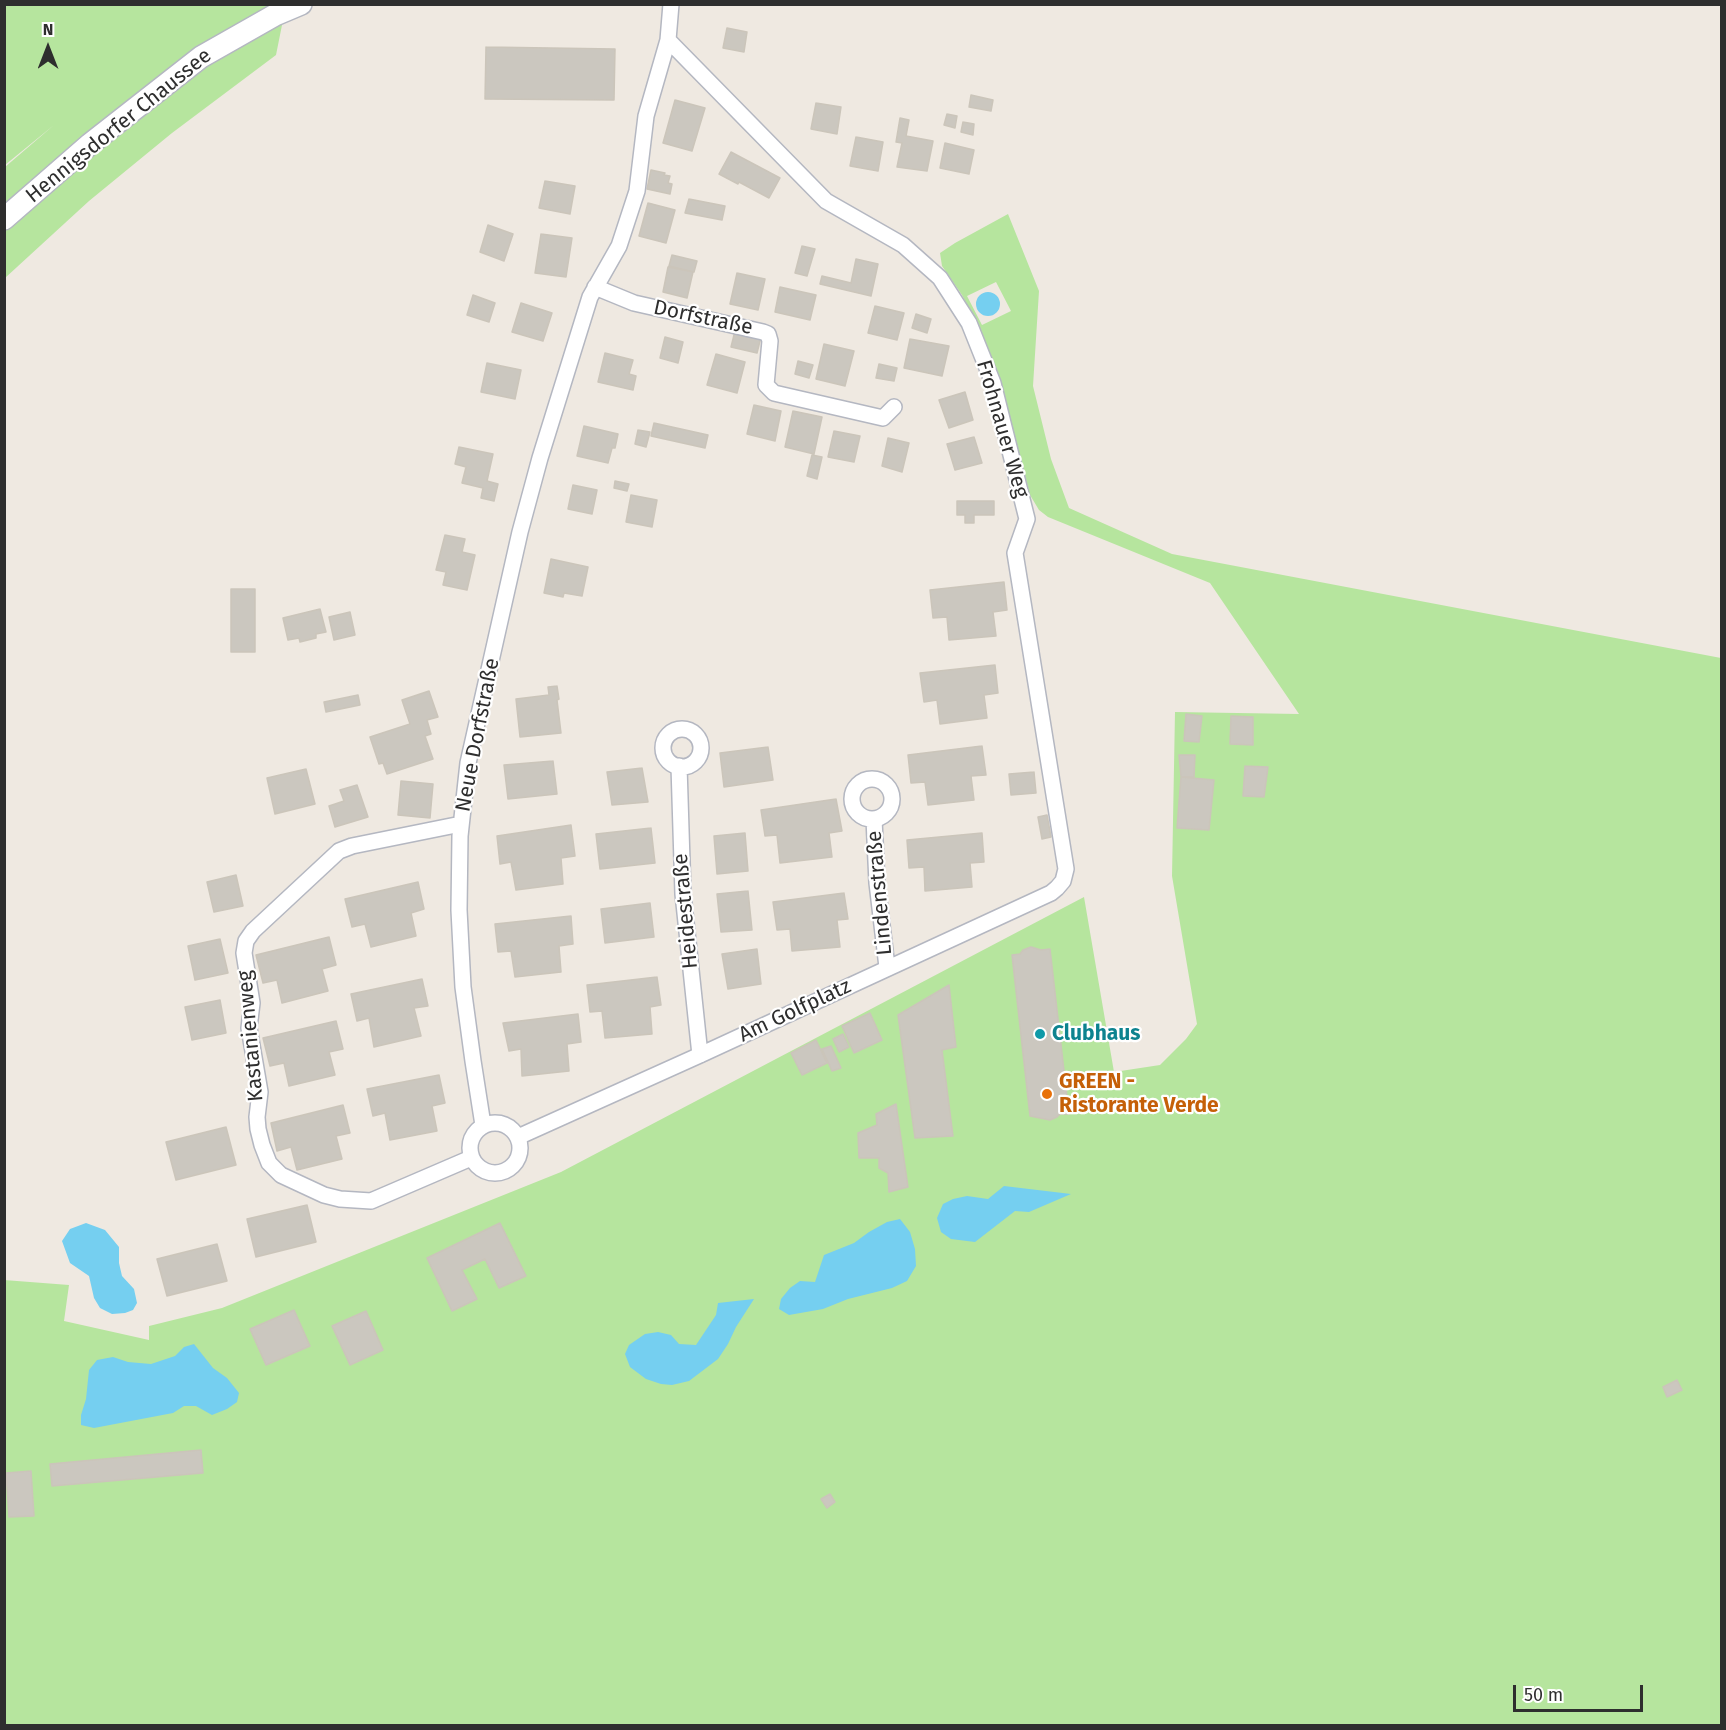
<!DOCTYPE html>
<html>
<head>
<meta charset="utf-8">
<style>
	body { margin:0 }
	#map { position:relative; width:1726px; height:1730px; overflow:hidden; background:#efe9e1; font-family:"Fira Sans",sans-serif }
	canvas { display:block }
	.frame { position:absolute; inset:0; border:6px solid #2e2e2e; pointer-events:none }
	.north { position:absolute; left:18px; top:18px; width:60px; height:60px; -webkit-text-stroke:4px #fff; paint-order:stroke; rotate:0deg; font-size:16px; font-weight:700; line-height:24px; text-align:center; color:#2e2e2e }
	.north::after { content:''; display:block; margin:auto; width:21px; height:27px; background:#2e2e2e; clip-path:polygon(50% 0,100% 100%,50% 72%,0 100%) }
	.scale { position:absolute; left:1513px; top:1685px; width:130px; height:27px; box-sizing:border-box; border:3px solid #2e2e2e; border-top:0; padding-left:8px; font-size:18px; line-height:21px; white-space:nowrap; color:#2e2e2e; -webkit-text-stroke:4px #fff; paint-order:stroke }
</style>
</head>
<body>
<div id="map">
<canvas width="1726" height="1730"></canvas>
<div class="frame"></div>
<div class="north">N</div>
<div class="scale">50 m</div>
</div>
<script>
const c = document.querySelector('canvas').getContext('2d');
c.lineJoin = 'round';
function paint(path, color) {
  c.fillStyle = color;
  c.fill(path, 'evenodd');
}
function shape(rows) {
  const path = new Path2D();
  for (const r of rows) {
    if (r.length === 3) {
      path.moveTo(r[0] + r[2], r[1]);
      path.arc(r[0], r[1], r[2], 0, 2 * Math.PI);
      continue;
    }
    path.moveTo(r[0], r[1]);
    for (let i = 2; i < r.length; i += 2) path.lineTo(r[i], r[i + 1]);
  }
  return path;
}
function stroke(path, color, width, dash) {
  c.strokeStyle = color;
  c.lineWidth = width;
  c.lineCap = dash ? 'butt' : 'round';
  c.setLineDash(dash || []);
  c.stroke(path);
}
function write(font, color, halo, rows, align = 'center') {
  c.font = font + ' "Fira Sans",sans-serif';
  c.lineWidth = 4.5;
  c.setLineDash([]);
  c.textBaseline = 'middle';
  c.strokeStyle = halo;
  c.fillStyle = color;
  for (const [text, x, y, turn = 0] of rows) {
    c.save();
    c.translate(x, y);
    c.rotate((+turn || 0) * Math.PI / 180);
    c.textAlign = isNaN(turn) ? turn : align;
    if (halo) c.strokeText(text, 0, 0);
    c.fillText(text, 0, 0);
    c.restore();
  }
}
const green = shape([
	[5,5,286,5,276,55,172,133,89,201,5,278,5,167,54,125,5,165],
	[1008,214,1039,291,1033,386,1051,459,1069,508,1172,554,1721,658,1721,1725,5,1725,4,1280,69,1285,64,1321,149,1340,149,1326,222,1308,561,1172,1084,897,1114,1072,1160,1065,1186,1039,1197,1024,1172,876,1175,712,1299,714,1210,583,1048,517,1039,510,1030,495,1003,390,980,331,962,295,942,266,940,253,955,243],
	[996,282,1011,311,982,325,967,296]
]);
const water = shape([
	[988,304,12],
	[1004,1186,1071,1194,1029,1212,1015,1211,975,1242,951,1239,941,1232,937,1218,943,1204,953,1199,967,1196,988,1199],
	[900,1219,910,1232,915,1249,916,1266,907,1281,892,1288,848,1299,823,1309,789,1315,779,1309,781,1299,790,1288,800,1281,815,1282,824,1255,854,1243,869,1232,887,1222],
	[86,1223,105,1230,119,1247,119,1263,122,1276,134,1289,137,1303,133,1310,125,1313,112,1314,100,1308,94,1298,89,1276,70,1263,62,1241,70,1229],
	[754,1299,736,1327,728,1344,718,1359,689,1381,672,1385,661,1384,646,1379,630,1367,625,1354,629,1345,645,1334,658,1332,671,1335,679,1344,696,1345,716,1315,718,1303],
	[194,1344,213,1368,227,1378,239,1393,237,1402,227,1409,212,1415,196,1406,184,1406,173,1413,94,1428,81,1425,81,1415,86,1399,89,1370,97,1360,113,1357,128,1362,151,1364,175,1356,184,1347]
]);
const building = shape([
	[727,28,747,32,744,52,723,48,727,28],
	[486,47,615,49,614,100,485,99,486,47],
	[971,95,993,100,991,111,969,107,971,95],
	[675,100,705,108,692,151,663,143,675,100],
	[816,103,841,107,837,134,811,129,816,103],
	[947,114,957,116,955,128,944,125,947,114],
	[900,118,909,120,906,136,933,141,927,171,897,167,902,143,896,142,900,118],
	[963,122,974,124,973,135,961,132,963,122],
	[856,137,883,142,878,171,850,166,856,137],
	[945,143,974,150,969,174,940,168,945,143],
	[731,152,780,178,769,198,739,182,738,184,719,174,731,152],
	[651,170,665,173,664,175,670,176,668,183,672,184,670,194,647,189,651,170],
	[545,181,575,186,570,214,539,208,545,181],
	[689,199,725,206,722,220,685,213,689,199],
	[648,203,675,210,666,243,639,236,648,203],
	[488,225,513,234,504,261,480,252,488,225],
	[541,234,572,238,566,277,535,273,541,234],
	[802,246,815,249,807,276,795,273,802,246],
	[672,255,697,261,694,272,669,266,672,255],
	[856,259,878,264,871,296,820,284,822,276,851,283,856,259],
	[668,267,693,272,687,298,663,292,668,267],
	[737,273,765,279,758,310,730,304,737,273],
	[780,287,816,295,810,320,775,312,780,287],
	[473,295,495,303,489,322,467,315,473,295],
	[521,303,552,313,543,341,512,332,521,303],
	[875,306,904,313,897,340,868,333,875,306],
	[916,314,931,319,927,333,912,328,916,314],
	[735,331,761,337,757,353,731,347,735,331],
	[665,337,683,342,678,363,660,358,665,337],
	[910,339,949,346,942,376,904,368,910,339],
	[824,344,854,351,845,386,816,379,824,344],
	[605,353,633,360,629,374,636,376,633,390,598,382,605,353],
	[716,354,745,362,737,393,707,385,716,354],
	[798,361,813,365,809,378,795,374,798,361],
	[487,363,521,370,515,399,481,392,487,363],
	[879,364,897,368,894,381,876,378,879,364],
	[965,392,973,420,949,428,939,400,965,392],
	[754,405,781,411,775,441,747,434,754,405],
	[793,411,822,417,814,454,785,447,793,411],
	[654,423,708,435,705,448,651,436,654,423],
	[584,426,618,434,615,448,612,448,608,463,577,456,584,426],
	[638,430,650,432,646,447,635,444,638,430],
	[834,431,860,436,854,462,828,457,834,431],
	[974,437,982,463,955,470,947,444,974,437],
	[888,438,909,443,902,472,882,466,888,438],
	[459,447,493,454,487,481,498,484,494,501,481,498,483,488,462,483,466,467,455,464,459,447],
	[812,455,822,457,817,479,807,476,812,455],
	[615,481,629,484,627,491,614,488,615,481],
	[573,485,597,490,592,514,568,509,573,485],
	[631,495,657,500,652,527,626,522,631,495],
	[957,501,994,501,994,515,974,515,974,523,965,523,965,515,957,515,957,501],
	[445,535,465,539,462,552,475,555,467,590,443,585,446,572,436,570,445,535],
	[551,559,588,567,582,596,564,593,563,597,544,593,551,559],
	[1004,582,1007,610,993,612,996,636,949,640,947,617,933,618,930,590,1004,582],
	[231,589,255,589,255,652,231,652,231,589],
	[320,609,326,632,316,634,316,638,300,642,299,638,288,640,283,618,320,609],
	[350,612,355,635,334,640,329,617,350,612],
	[995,665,998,693,984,695,987,718,940,724,937,700,924,702,920,673,995,665],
	[557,686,559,699,557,700,561,733,520,737,516,699,549,695,548,687,557,686],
	[429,691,438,717,427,720,431,734,425,736,433,759,387,774,383,763,379,764,370,737,410,724,402,700,429,691],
	[358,695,360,705,326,712,324,702,358,695],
	[1186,714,1202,716,1199,742,1184,741,1186,714],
	[1231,716,1253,717,1253,745,1230,744,1231,716],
	[982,746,986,775,971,776,974,800,928,805,925,782,911,783,908,755,982,746],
	[768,747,773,780,724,787,720,753,768,747],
	[1179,755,1195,755,1194,777,1181,777,1179,755],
	[553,761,557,794,508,799,504,765,553,761],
	[1245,766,1268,767,1264,797,1243,796,1245,766],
	[642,768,648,802,612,805,607,772,642,768],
	[306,769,315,804,275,814,267,778,306,769],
	[1034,772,1036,793,1011,795,1009,774,1034,772],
	[1181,777,1214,780,1209,830,1177,828,1181,777],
	[401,781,433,784,430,818,398,815,401,781],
	[357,785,368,817,335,827,329,806,344,801,340,790,357,785],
	[836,799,842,831,829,833,832,857,780,863,777,835,765,836,761,810,836,799],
	[1047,815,1051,837,1042,839,1038,817,1047,815],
	[571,825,575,856,561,858,563,884,516,890,511,862,500,864,497,836,571,825],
	[651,828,655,863,600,869,596,834,651,828],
	[745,833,748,871,717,874,714,836,745,833],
	[982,833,984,862,970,863,972,887,925,891,924,867,909,868,907,840,982,833],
	[236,875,243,906,214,912,207,882,236,875],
	[418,882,424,909,411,913,416,936,371,947,365,924,352,927,345,899,418,882],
	[748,891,752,930,721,932,717,894,748,891],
	[844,893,848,919,837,920,840,947,792,951,790,929,777,930,773,902,844,893],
	[650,903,654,937,605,943,601,909,650,903],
	[571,916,573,944,559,946,561,972,515,977,511,951,498,952,495,924,571,916],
	[329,937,336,965,322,969,328,991,282,1003,277,980,263,983,256,955,329,937],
	[220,939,228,973,195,980,188,946,220,939],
	[1031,947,1041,950,1050,949,1069,1114,1060,1114,1057,1117,1050,1120,1030,1116,1012,955,1020,954,1023,950,1031,947],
	[757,949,761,984,728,989,722,954,757,949],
	[657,977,661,1005,650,1007,652,1034,605,1038,602,1011,590,1012,587,985,657,977],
	[422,979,428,1006,414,1008,421,1036,374,1047,369,1018,357,1021,351,994,422,979],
	[949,985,956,1047,942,1050,953,1136,915,1138,898,1015,949,985],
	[220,1000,226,1033,192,1040,185,1007,220,1000],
	[870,1013,882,1040,854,1053,842,1026,870,1013],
	[578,1014,581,1042,567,1044,569,1071,522,1076,521,1049,509,1051,503,1023,578,1014],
	[336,1021,343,1049,329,1052,335,1075,289,1086,284,1063,270,1066,263,1038,336,1021],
	[843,1034,849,1047,839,1052,833,1039,843,1034],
	[816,1040,827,1063,802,1075,791,1053,816,1040],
	[831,1046,841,1068,832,1071,822,1049,831,1046],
	[439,1075,445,1103,432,1106,437,1131,390,1140,385,1113,373,1116,367,1089,439,1075],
	[896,1104,908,1187,889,1192,888,1173,879,1168,879,1158,859,1158,858,1133,877,1125,876,1114,896,1104],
	[343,1105,350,1133,336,1136,342,1159,297,1170,291,1147,277,1151,271,1123,343,1105],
	[226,1127,236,1165,176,1180,166,1142,226,1127],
	[307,1205,316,1242,256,1257,247,1219,307,1205],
	[500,1223,526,1276,499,1288,485,1259,462,1270,477,1299,452,1311,427,1258,500,1223],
	[217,1244,227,1281,167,1296,157,1259,217,1244],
	[294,1310,310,1346,266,1365,250,1329,294,1310],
	[366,1311,383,1350,350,1365,332,1326,366,1311],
	[1677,1380,1682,1390,1667,1397,1663,1387,1677,1380],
	[201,1450,203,1473,52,1486,50,1464,201,1450],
	[31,1471,34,1516,9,1517,6,1473,31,1471],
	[830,1494,835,1502,827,1508,821,1499,830,1494]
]);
const street = shape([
	[595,287,634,303,763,332,768,334,770,341,766,385,774,393,883,418,894,407],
	[682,748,19],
	[679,766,683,894,700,1055],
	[872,799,20],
	[874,819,877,883,887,967],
	[461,824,352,846,339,851,253,931,246,941,244,953,252,1003,249,1028,260,1092,257,1117,258,1129,262,1145,269,1163,281,1175,324,1195,340,1199,371,1201,471,1158],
	[495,1148,25],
	[483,1125,473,1061,463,987,459,910,460,836,468,763,520,532,540,458,590,297,619,246,637,191,646,116,668,40,671,4],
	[518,1137,700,1055,1051,893,1057,888,1063,881,1066,869,1015,553,1027,519,993,383,969,323,940,278,903,245,826,201,668,40]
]);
const secondary = shape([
	[4,219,90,144,201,57,275,15,301,4]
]);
const markers = [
	[1040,1034,6,"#0f9aa8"],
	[1047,1094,6,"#e8710a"]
];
const streetNames = [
	["Hennigsdorfer Chaussee",119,126,-39],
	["Dorfstraße",703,318,12],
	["Frohnauer Weg",1002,429,74],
	["Neue Dorfstraße",478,735,-79],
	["Lindenstraße",880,893,-95],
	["Heidestraße",686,911,-95],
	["Am Golfplatz",795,1011,-25],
	["Kastanienweg",251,1036,-95]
];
const cultureNames = [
	["Clubhaus",1052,1034]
];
const foodNames = [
	["GREEN -",1059,1082],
	["Ristorante Verde",1059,1106]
];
paint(green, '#b6e59e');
paint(water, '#75cff0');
paint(building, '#cbc7bf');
stroke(building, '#cbc5ba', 1.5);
stroke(street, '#b4b7c1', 18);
stroke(secondary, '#b4b7c1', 24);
stroke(street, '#fff', 15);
stroke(secondary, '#fff', 21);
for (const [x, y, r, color] of markers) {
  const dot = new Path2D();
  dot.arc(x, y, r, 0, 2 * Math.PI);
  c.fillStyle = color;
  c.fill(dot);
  stroke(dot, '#fff', 2);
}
write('21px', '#2e2e2e', '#fff', streetNames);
write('bold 21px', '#0d838f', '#fff', cultureNames, 'left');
write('bold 21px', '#c56008', '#fff', foodNames, 'left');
</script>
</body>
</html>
